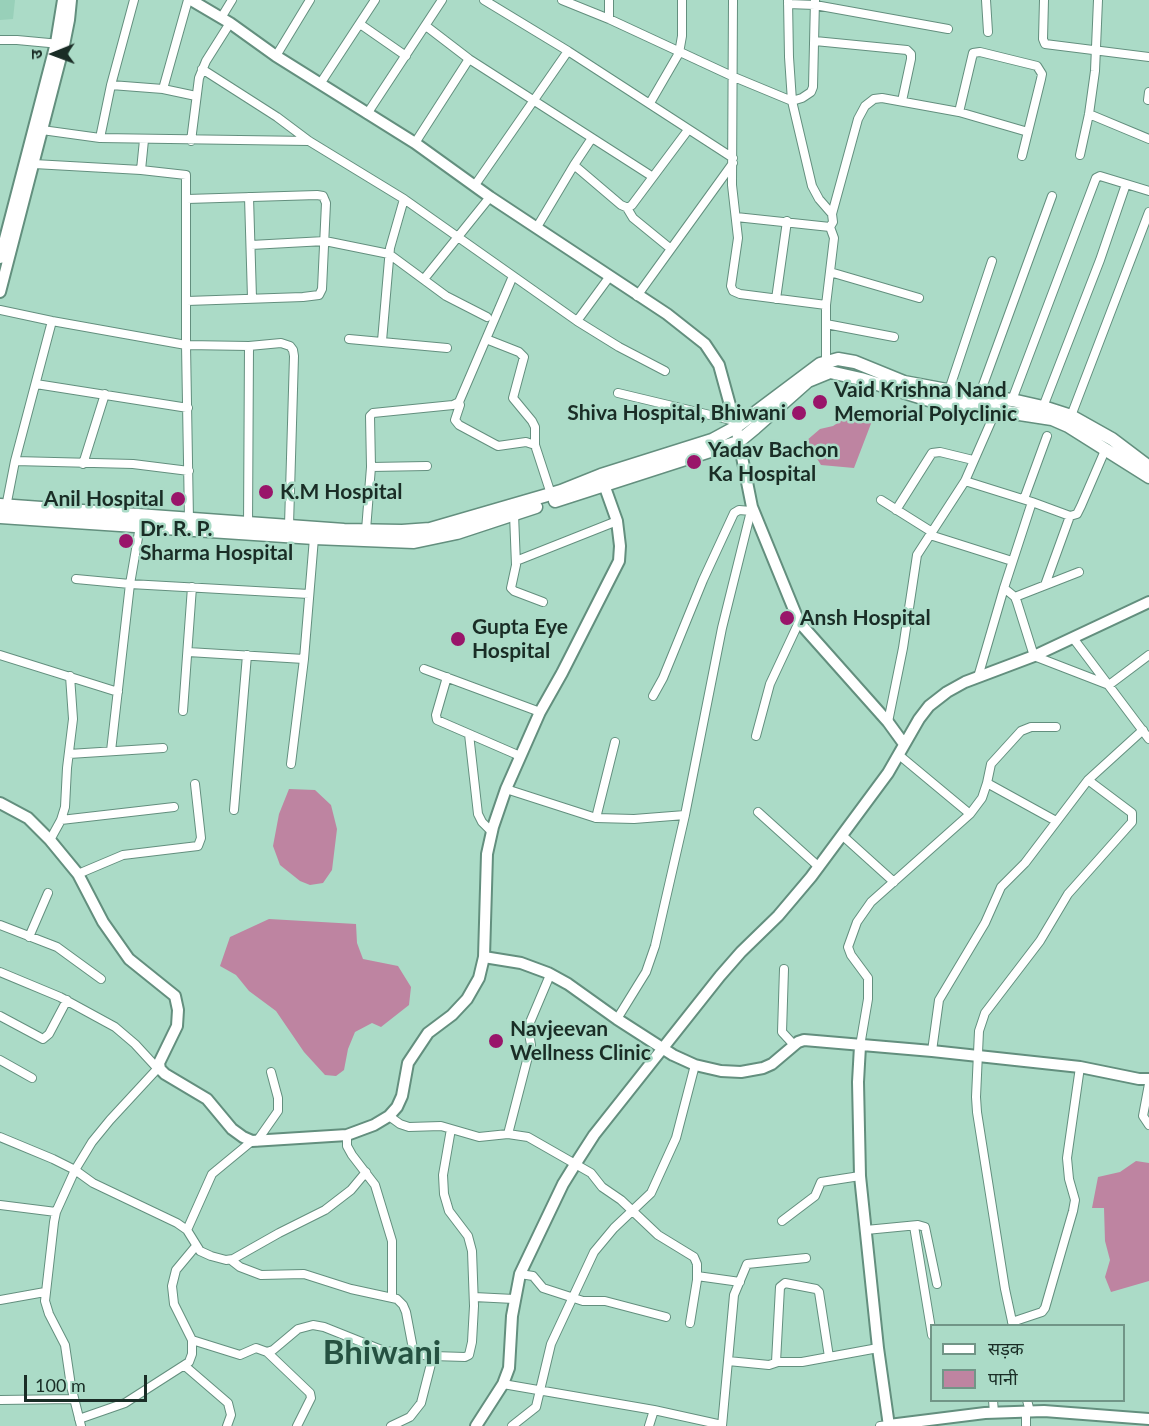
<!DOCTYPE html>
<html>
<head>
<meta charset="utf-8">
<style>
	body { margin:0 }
	#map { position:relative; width:1149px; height:1426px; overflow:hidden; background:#abdbc7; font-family:Lato,"Noto Sans Devanagari",sans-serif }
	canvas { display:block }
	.legend { position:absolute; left:930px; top:1324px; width:195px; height:78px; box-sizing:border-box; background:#abdbc7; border:2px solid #719587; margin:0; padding:8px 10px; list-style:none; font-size:18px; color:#1a2d26 }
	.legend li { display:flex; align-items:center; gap:12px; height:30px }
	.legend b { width:30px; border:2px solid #719587 }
	.north { position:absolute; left:24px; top:24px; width:60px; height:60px; -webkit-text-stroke:4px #abdbc7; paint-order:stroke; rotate:269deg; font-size:16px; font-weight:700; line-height:24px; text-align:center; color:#1a2d26 }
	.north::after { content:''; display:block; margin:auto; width:21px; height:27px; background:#1a2d26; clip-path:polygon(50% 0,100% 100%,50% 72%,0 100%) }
	.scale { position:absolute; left:24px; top:1375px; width:123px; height:27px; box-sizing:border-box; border:3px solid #1a2d26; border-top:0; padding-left:8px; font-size:18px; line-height:21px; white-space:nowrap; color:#1a2d26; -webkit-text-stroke:4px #abdbc7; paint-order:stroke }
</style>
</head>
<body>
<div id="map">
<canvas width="1149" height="1426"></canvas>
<ul class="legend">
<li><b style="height:8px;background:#fff"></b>सड़क</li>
<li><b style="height:16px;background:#be84a1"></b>पानी</li>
</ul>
<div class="north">उ</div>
<div class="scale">100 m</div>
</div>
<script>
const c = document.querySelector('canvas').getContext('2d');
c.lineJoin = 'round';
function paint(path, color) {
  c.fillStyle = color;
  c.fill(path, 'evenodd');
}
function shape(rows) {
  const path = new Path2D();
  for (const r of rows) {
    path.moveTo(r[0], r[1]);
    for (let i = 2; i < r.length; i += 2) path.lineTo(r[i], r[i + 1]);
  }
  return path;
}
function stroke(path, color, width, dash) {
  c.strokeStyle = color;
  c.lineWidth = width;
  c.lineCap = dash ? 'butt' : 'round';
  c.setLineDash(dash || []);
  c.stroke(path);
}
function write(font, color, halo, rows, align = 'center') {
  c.font = font + ' Lato,sans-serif';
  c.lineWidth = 5;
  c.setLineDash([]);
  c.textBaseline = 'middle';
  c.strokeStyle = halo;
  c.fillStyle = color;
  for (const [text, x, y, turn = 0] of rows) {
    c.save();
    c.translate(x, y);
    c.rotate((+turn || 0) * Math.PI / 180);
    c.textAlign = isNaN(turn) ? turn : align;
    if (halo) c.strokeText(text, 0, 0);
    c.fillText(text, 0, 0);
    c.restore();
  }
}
const built = shape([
	[0,0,15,0,13,19,0,20]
]);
const water = shape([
	[851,406,858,411,858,418,872,421,854,468,821,465,806,441,820,429,833,426,847,417],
	[289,789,315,790,331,805,337,829,332,870,323,883,310,885,300,881,280,865,273,846,279,814],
	[269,919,356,924,357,943,363,959,398,966,411,987,409,1005,381,1027,372,1023,355,1032,348,1049,344,1070,336,1076,325,1075,304,1052,276,1011,249,991,236,975,220,966,230,937],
	[1136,1161,1149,1163,1149,1281,1111,1292,1105,1277,1110,1260,1105,1241,1104,1208,1092,1208,1098,1177,1120,1172]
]);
const street = shape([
	[484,0,568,51,733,158],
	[562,0,609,19,734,77,792,101,802,98,811,92,813,87,815,0],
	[609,0,609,19],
	[733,0,732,185,738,238,731,286,733,291,740,294,826,305],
	[788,0,789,57,792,101,812,186,819,199,832,214],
	[986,0,988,32],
	[1044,0,1043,39,1045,44,1149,57],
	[788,4,815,5,948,29],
	[221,18,232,0],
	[360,24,406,56],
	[426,26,469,59,653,177],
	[0,40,17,40,60,44],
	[815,41,907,50,911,54,911,59,902,101],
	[276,56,310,0],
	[202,69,277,117,309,141,404,199,577,321,619,347,665,371],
	[320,84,375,0],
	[111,85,163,89,196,96],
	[163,89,188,0],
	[1148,100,1149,92],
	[650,103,679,53,682,36,682,0],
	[959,112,973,53,980,52,1037,66,1042,74,1041,79,1022,156],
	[367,114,442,0],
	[1089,114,1149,139],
	[42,130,100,138,309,141],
	[100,138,111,85,134,0],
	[191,141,199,78,206,61,230,23],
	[415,143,469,59],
	[1080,155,1089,114,1095,71,1098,0],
	[34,164,141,170,186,175,186,345,189,519],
	[574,165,621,205,628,208,632,205,688,130],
	[141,170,144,140],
	[475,185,568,51],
	[249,197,252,298],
	[627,208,633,218,671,249],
	[736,217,830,227],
	[537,227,574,165,592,138],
	[251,245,325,241,389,254,446,296,487,317],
	[830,272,919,298],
	[424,279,490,197],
	[637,296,733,163],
	[776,299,787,221],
	[187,301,303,297,319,295,322,289,326,203,323,196,317,195,187,199],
	[0,310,52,321,186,345,249,346,281,343,290,346,293,350,294,356,289,525],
	[577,321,610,276],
	[826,324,894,337],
	[349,339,447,348],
	[486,339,519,352,524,357,513,398,532,421,535,427,535,445],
	[382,341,390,248,404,199],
	[826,361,826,305,834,238,830,227,833,222,832,214,858,119,865,106,874,99,882,98,959,112,1028,132],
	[36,384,188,408],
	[949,390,992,261],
	[618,393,735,421],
	[979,396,1052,196],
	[1012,400,1096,178,1100,176,1149,191],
	[459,402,460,405,455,420,459,425,498,446,526,442,535,445,551,494],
	[1043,407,1100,260,1126,184],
	[1071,416,1149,212],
	[15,461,133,464,189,471],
	[83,464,105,394],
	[371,467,427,466],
	[965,481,1032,502,1070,516,1077,514,1081,506,1106,448],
	[1024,499,1047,436],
	[881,500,932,532],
	[6,507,15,461,52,321],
	[896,510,932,453,940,452,973,460],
	[514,514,516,565,511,588,514,591,543,602],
	[248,527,249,346],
	[366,530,371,467,370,416,373,413,453,405,459,402,513,276],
	[930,535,1012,561],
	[516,561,617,521],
	[76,579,130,584,309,594],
	[1045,585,1070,516],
	[1004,588,1015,597,1017,602,1034,656,1109,685,1149,655],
	[1015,597,1079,572],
	[1073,638,1149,739],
	[188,652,304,659],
	[0,655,118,692],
	[424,669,540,712],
	[447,677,436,715,437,720,520,756],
	[978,677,1004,588,1032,502],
	[653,696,663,678,703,580,734,513,739,510,751,511],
	[183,711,192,587],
	[888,722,903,648,917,555,965,481,997,408],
	[469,734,478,814,482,822,492,832],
	[756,736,770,684,799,622],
	[111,751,130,584,140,526],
	[69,754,163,748],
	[899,755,970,814],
	[291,764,304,659,314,538],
	[987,783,991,764,1021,731,1031,727,1056,727],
	[506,789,596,818,634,819,685,815],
	[234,810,247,655],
	[758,812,819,867],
	[596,818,615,742],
	[61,820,174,807],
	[843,836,894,882],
	[50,840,61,820,65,807,67,768,73,719,70,676],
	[78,874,123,855,198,846,201,838,195,784],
	[0,925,57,947,101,979],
	[29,937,48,893],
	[784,969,782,1032,794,1045],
	[0,972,60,997,115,1027,135,1044,158,1069],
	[0,1016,43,1039,49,1034,67,1000],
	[617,1019,646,972,655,946,685,815,722,628,752,507],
	[860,1046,868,999,868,978,851,955,848,947,857,922,871,902,970,814,982,798,987,783,1056,821],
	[932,1051,939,1000,985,923,1001,887,1025,863,1088,780],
	[0,1060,32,1078],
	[1149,1084,1143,1116,1149,1125],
	[389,1116,400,1124,409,1127,441,1126,479,1137,508,1134,528,1137,591,1173,602,1187,621,1200,658,1235,694,1257,697,1264,697,1280,690,1323],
	[508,1134,531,1045,528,1027,550,975],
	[347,1135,347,1146,352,1155,375,1185,392,1241,392,1296],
	[0,1137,53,1159,75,1170,93,1183,177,1223,187,1230,200,1251,211,1256,226,1260,233,1259,279,1233,325,1210,351,1190,366,1172],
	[257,1141,278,1111,278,1098,271,1072],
	[0,1205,56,1212],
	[782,1221,815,1196,821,1182,860,1176],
	[914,1226,932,1335],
	[187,1230,212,1174,252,1141],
	[866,1230,918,1225,925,1227,937,1284],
	[231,1260,240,1267,261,1275,304,1274,351,1289,397,1299,403,1305,406,1312,414,1354],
	[520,1274,533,1276,543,1288,583,1301,605,1301,666,1317],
	[697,1276,740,1282],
	[474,1297,514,1299],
	[0,1300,45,1292],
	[1012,1322,1042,1312,1045,1308,1073,1211,1075,1200,1069,1179,1067,1158,1080,1067],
	[1013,1326,1005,1289,977,1112,976,1097,979,1031,985,1013,1040,941,1068,894,1132,822,1132,813,1088,780,1143,730],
	[192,1340,240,1355,256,1348,267,1352,273,1350,298,1329,313,1325,324,1327,384,1351,433,1356,465,1357,469,1355,472,1342,474,1306,472,1251,468,1236,449,1211,444,1194,443,1175,451,1129],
	[267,1352,310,1393,311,1398,297,1426],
	[728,1361,769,1365,778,1362,802,1362,878,1348],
	[776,1362,780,1287,785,1283,816,1289,819,1292,829,1357],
	[185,1366,228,1403,231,1415,227,1426],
	[503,1384,654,1410,722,1425],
	[0,1400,73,1399],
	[993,1400,994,1413],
	[1027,1400,1030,1412],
	[1026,1413,1026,1426],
	[79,1419,125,1403,189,1362,192,1354,192,1340,174,1304,172,1286,176,1270,196,1246],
	[81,1426,71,1386,65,1345,49,1314,45,1301,54,1222,56,1212,75,1170,92,1142,110,1120,159,1067],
	[391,1426,410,1417,421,1403,433,1356],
	[512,1426,536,1407,551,1344,594,1252,614,1228,651,1193,676,1138,695,1065],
	[649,1426,654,1410],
	[722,1426,734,1295,747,1264,806,1258],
	[880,1426,889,1425]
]);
const secondary = shape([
	[191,0,230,23,276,56,415,143,490,197,667,314,705,344,719,365,736,427,752,507,799,622,888,722,904,744],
	[0,258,56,43,63,0],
	[0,292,64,45,69,20,71,0],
	[0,803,28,818,50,840,78,874,103,922,129,959,175,996,178,1010,177,1026,159,1063,160,1069,165,1074,207,1099,232,1129,243,1137,252,1141,347,1135,374,1125,389,1116,397,1107,402,1096,408,1063,428,1033,452,1015,467,999,479,978,484,957,487,854,493,827,506,789,540,712,562,673,619,561,620,546,617,521,602,479],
	[484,957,521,963,548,973,568,984,617,1019,673,1055,695,1065,721,1071,741,1072,763,1068,772,1064,798,1042,804,1040,932,1051,1080,1067,1139,1079,1149,1079],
	[860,1046,858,1082,860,1176,878,1348,889,1426],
	[889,1425,985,1413,1044,1411,1149,1419],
	[476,1426,503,1384,509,1368,512,1316,520,1274,563,1184,576,1163,594,1135,720,976,741,952,778,916,811,877,888,773,919,719,929,706,947,692,965,682,1034,656,1149,602]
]);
const primary = shape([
	[555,501,738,442,755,428,808,381,830,372,861,379,929,400,1052,419,1068,426,1149,477],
	[0,505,344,530,402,531,430,529,561,491,601,475,712,440,736,427,820,364,838,359,855,362,904,382,979,396,1012,400,1043,407,1071,416,1112,439,1149,467],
	[0,517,314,538,414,542,457,533,536,507]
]);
const markers = [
	[820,402,8,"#99156a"],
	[799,413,8,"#99156a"],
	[694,462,8,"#99156a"],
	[266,492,8,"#99156a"],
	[178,499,8,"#99156a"],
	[126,541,8,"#99156a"],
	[787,618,8,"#99156a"],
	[458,639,8,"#99156a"],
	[496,1041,8,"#99156a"]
];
const poiNames = [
	["Vaid Krishna Nand",834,390],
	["Memorial Polyclinic",834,414],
	["Shiva Hospital, Bhiwani",786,413,"right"],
	["Yadav Bachon",708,450],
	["Ka Hospital",708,474],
	["K.M Hospital",280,492],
	["Anil Hospital",164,499,"right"],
	["Dr. R. P.",140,529],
	["Sharma Hospital",140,553],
	["Ansh Hospital",800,618],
	["Gupta Eye",472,627],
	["Hospital",472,651],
	["Navjeevan",510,1029],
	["Wellness Clinic",510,1053]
];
const townNames = [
	["Bhiwani",382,1353]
];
paint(built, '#98d0b9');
paint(water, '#be84a1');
stroke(street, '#638f7e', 10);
stroke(secondary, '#638f7e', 14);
stroke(primary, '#638f7e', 15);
stroke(street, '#fff', 8);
stroke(secondary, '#fff', 10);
stroke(primary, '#fff', 12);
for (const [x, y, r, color] of markers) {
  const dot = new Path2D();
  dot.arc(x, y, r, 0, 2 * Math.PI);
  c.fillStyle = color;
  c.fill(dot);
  stroke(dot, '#abdbc7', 2);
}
write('bold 21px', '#1a2d26', '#abdbc7', poiNames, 'left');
write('bold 33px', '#255141', '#abdbc7', townNames);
</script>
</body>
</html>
